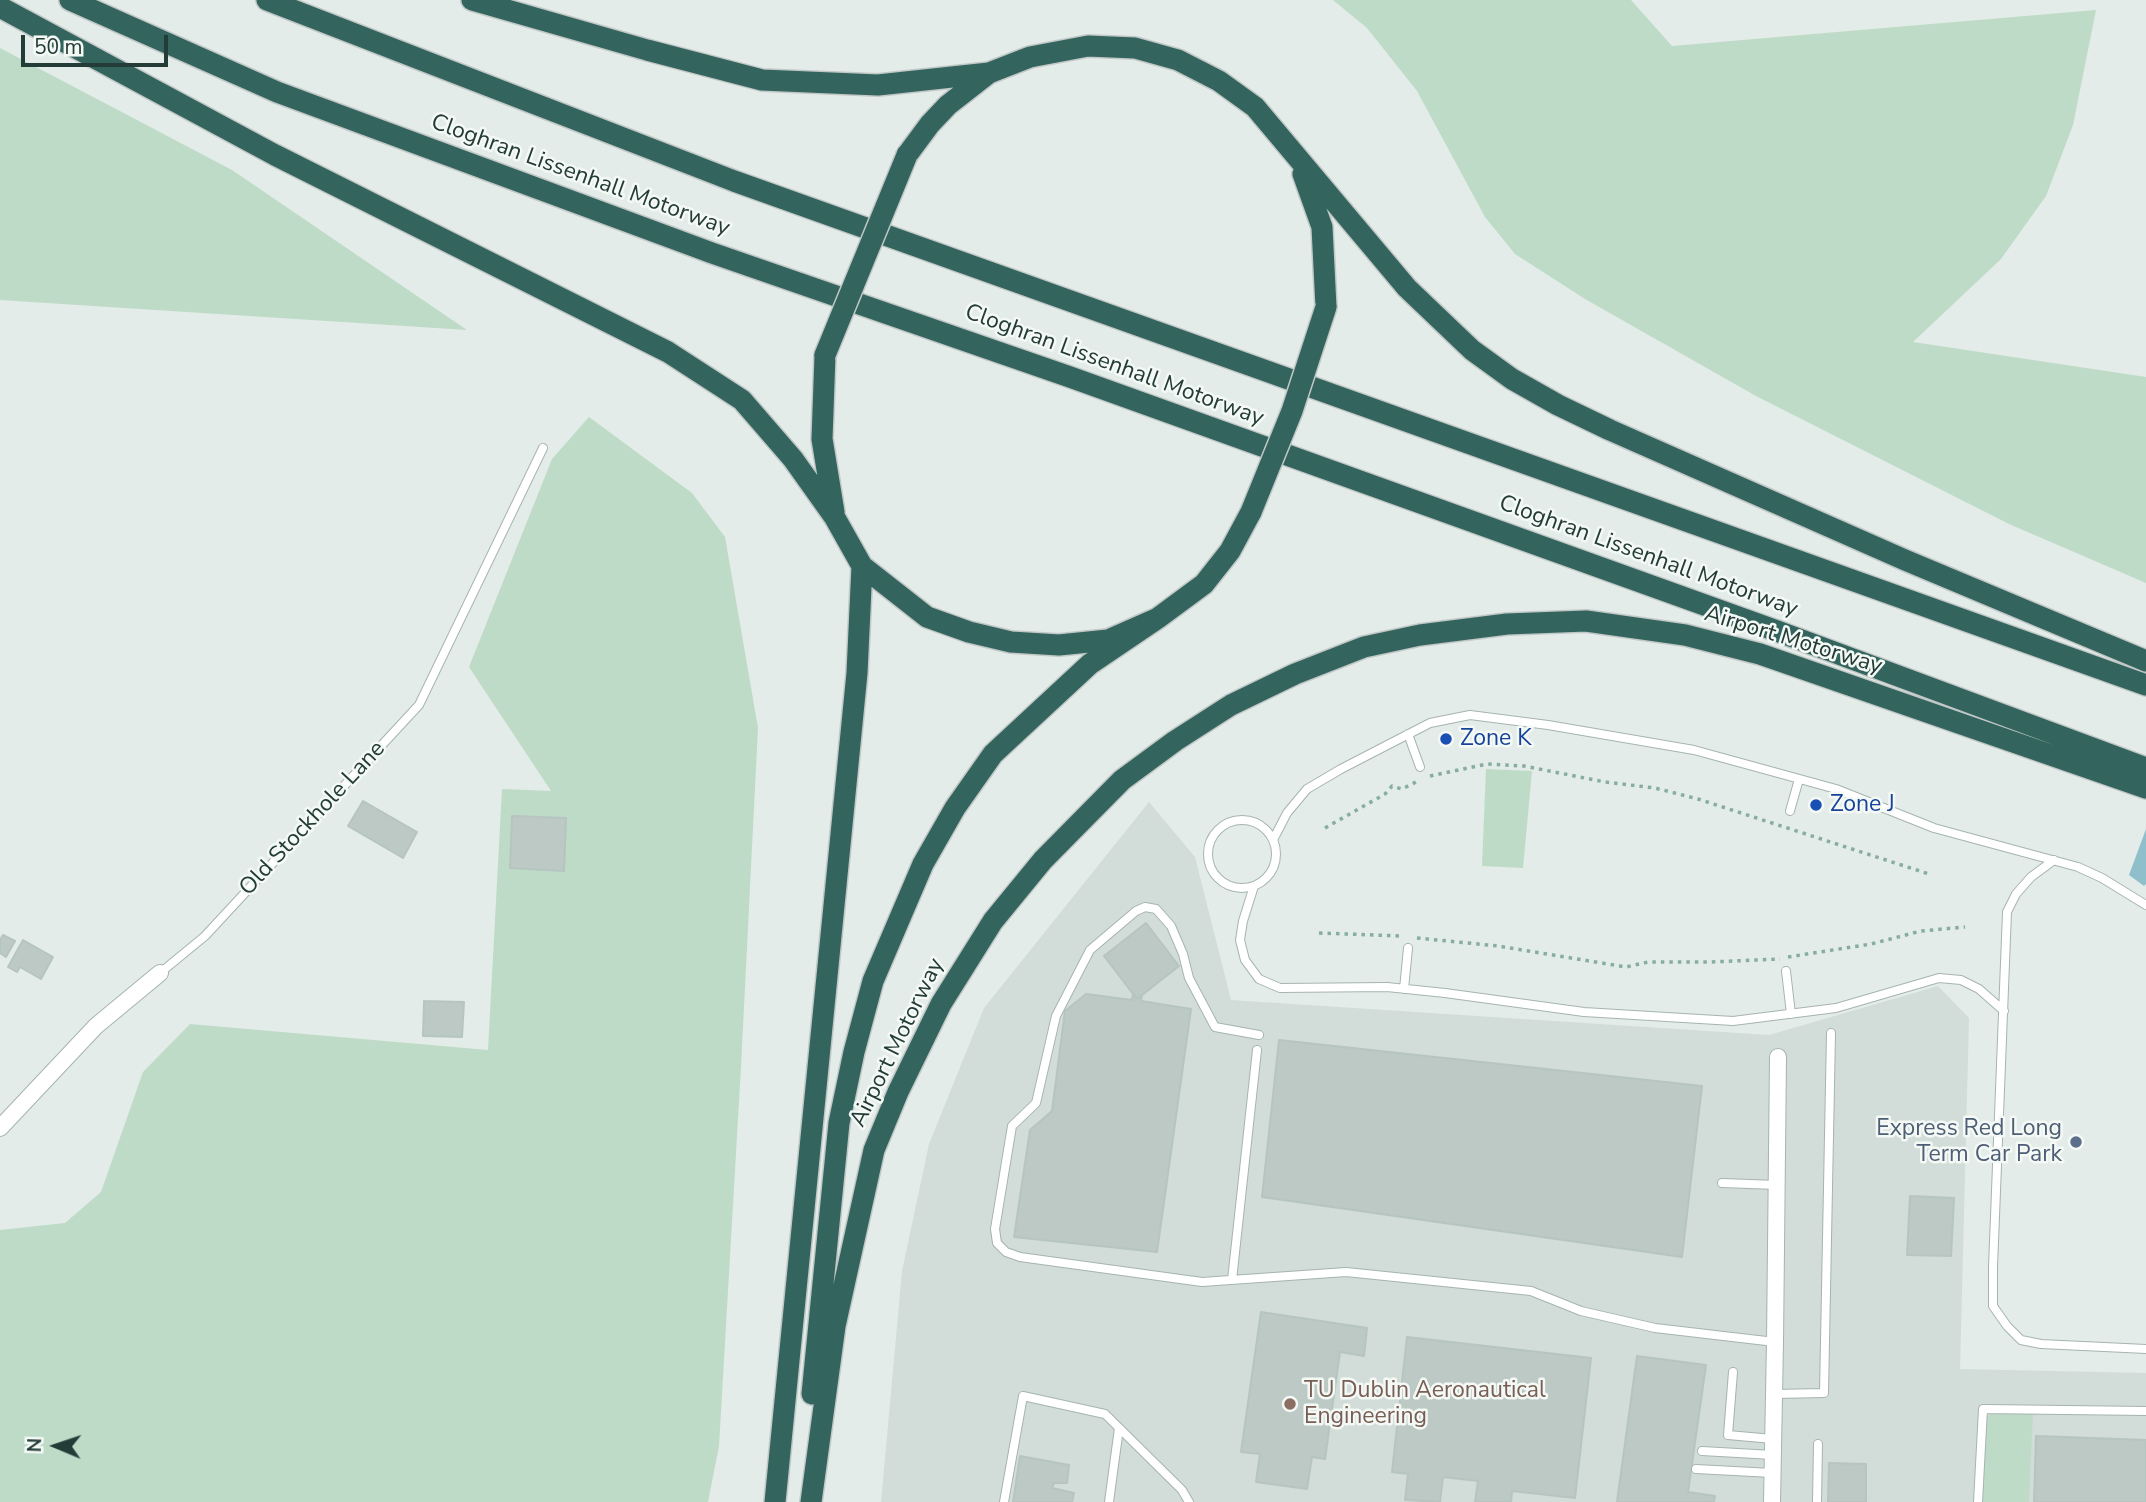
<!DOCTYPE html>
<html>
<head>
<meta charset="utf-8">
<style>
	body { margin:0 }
	#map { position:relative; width:2146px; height:1502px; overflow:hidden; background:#e3ece8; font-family:"Nunito Sans",sans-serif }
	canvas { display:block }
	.north { position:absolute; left:21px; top:1411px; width:70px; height:70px; -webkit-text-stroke:5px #f4f9f6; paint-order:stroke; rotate:272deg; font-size:19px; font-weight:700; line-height:28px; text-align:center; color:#243c37 }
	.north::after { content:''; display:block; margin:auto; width:24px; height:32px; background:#243c37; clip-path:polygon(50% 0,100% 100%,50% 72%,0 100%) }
	.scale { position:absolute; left:21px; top:35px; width:147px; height:32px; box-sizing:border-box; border:4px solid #243c37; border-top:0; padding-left:9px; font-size:21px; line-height:24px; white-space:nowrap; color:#243c37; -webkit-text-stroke:5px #f4f9f6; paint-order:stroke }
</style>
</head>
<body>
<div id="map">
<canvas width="2146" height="1502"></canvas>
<div class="north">N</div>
<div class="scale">50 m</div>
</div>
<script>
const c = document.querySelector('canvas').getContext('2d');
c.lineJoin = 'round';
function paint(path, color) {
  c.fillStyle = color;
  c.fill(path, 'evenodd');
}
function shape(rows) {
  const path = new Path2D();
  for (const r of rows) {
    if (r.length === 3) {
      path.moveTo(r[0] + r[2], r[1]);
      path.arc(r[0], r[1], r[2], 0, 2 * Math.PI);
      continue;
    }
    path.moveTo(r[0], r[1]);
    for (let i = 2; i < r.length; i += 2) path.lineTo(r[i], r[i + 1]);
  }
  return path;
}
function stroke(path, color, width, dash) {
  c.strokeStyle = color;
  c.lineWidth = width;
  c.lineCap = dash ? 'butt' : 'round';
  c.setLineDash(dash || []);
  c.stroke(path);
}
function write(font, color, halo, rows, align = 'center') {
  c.font = font + ' "Nunito Sans",sans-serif';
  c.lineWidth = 5;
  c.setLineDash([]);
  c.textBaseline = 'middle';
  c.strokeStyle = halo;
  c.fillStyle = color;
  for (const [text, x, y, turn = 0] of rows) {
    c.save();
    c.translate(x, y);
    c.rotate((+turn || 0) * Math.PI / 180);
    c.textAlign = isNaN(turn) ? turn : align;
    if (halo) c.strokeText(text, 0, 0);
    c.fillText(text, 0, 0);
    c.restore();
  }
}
const built = shape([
	[1149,802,1195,857,1231,1000,1769,1035,1938,986,1969,1018,1960,1369,2146,1373,2146,1502,881,1502,902,1271,929,1144,984,1008]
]);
const green = shape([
	[1333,0,1631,0,1672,46,2096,10,2073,125,2046,196,2001,259,1913,342,2146,377,2146,583,2009,524,1756,396,1585,299,1515,254,1485,217,1417,91,1367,28],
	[0,48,232,170,467,330,0,300],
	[589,417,692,493,725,537,758,728,741,1067,719,1446,708,1502,0,1502,0,1230,65,1223,101,1192,143,1072,190,1024,488,1050,502,789,551,791,469,667,552,459],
	[1486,769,1532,771,1523,868,1482,866],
	[2033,1411,2029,1502,1981,1502,1985,1420,1992,1413]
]);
const water = shape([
	[2146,829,2146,884,2144,886,2129,875]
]);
const building = shape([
	[363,801,417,832,403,858,348,826,363,801],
	[512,816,566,818,564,871,510,868,512,816],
	[1146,923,1179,966,1137,999,1104,956,1146,923],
	[3,935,15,941,6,957,0,953,0,940,3,935],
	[23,940,53,957,41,979,20,967,17,972,8,967,23,940],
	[1133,993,1137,999,1142,995,1141,1001,1191,1009,1157,1252,1014,1237,1030,1130,1052,1111,1065,1011,1086,994,1132,1000,1133,993],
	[424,1001,464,1002,462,1037,423,1036,424,1001],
	[1279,1040,1702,1086,1682,1257,1262,1197,1279,1040],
	[1910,1196,1954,1198,1951,1256,1907,1255,1910,1196],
	[1261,1312,1367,1328,1364,1356,1340,1352,1325,1459,1312,1457,1307,1489,1256,1482,1260,1454,1241,1452,1261,1312],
	[1407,1337,1591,1358,1575,1498,1512,1491,1511,1502,1475,1502,1478,1481,1443,1477,1440,1502,1405,1500,1408,1474,1392,1472,1407,1337],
	[1637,1356,1706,1365,1688,1492,1715,1496,1714,1502,1617,1502,1637,1356],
	[2036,1436,2146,1440,2146,1502,2034,1502,2036,1436],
	[1020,1456,1069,1465,1067,1483,1054,1483,1052,1488,1074,1493,1072,1502,1013,1502,1020,1456],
	[1829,1463,1866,1464,1866,1502,1828,1502,1829,1463]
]);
const path = shape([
	[1430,776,1487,764,1524,766,1605,782,1655,788,1698,799,1929,874],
	[1325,828,1385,794,1392,786,1402,789,1420,780],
	[1319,933,1402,936],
	[1417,938,1498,946,1626,967,1648,962,1710,962,1780,959],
	[1788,957,1871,944,1921,931,1965,927]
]);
const lane = shape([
	[1408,734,1420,767],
	[1790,811,1799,779],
	[1242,854,34],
	[1273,840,1287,813,1307,789,1341,769,1430,723,1470,715,1548,725,1694,750,1836,789,1934,828,2078,867,2102,878,2146,905],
	[2054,860,2031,877,2016,894,2007,912,1993,1267,1993,1306,2007,1326,2021,1340,2041,1344,2146,1349],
	[1254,886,1243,921,1240,940,1245,960,1259,979,1280,988,1387,987,1445,993,1584,1012,1733,1021,1836,1008,1939,978,1961,980,1979,989,2004,1011],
	[1786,971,1791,1014],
	[160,973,205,936,419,705,543,448],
	[1404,989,1408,948],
	[1259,1035,1215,1027,1189,978,1183,954,1171,926,1156,909,1145,907,1136,911,1090,950,1056,1016,1036,1103,1012,1126,995,1229,997,1243,1006,1252,1020,1257,1202,1282,1346,1272,1531,1291,1581,1311,1655,1328,1775,1342],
	[1722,1183,1777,1185],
	[1232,1280,1257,1050],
	[1733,1372,1728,1435,1773,1439],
	[1774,1394,1824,1393,1831,1033],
	[1702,1451,1773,1455],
	[1696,1469,1772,1473],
	[1004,1502,1023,1396,1105,1414,1182,1490,1189,1502],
	[1109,1502,1119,1428],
	[1817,1502,1818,1444],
	[1978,1502,1983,1409,2146,1411]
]);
const street = shape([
	[0,1128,96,1026,160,973],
	[1772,1502,1775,1342,1778,1057]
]);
const highway = shape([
	[70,0,277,92,712,253,1070,377,1777,631,2146,768],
	[267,0,734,181,2146,685],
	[472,0,647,50,762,80,878,85,989,73,1030,57,1088,46,1135,48,1178,60,1219,81,1255,107,1407,288,1472,350,1512,379,1558,405,1610,430,1905,560,2146,661],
	[0,7,275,155,668,352,742,400,793,459,835,518,862,566,927,617,969,632,1011,642,1059,645,1108,640,1158,618],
	[907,155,930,124,948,105,989,73],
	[1303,174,1322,227,1326,307],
	[825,355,822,439,834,512],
	[812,1394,839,1123,854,1052,873,981,923,864,955,808,993,754,1090,664,1158,618,1204,584,1230,551,1251,512],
	[775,1502,857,673,862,566],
	[811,1502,835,1326,874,1150,898,1092,941,1004,993,921,1043,860,1122,780,1175,741,1231,705,1295,674,1364,647,1420,635,1507,624,1586,621,1685,635,1760,654,2146,788]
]);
const highwayBridge = shape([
	[825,355,907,155],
	[1251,512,1292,411,1326,307]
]);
const markers = [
	[1446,739,7,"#1a4fb4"],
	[1816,805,7,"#1a4fb4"],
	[2076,1142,7,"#5c6f8a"],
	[1290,1404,7,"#8d6e63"]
];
const streetNames = [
	["Cloghran Lissenhall Motorway",580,176,20],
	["Cloghran Lissenhall Motorway",1114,366,20],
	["Cloghran Lissenhall Motorway",1648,557,20],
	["Airport Motorway",1793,641,17],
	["Old Stockhole Lane",313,819,-47],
	["Airport Motorway",898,1043,-64]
];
const transitNames = [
	["Zone K",1460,739],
	["Zone J",1830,805]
];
const serviceNames = [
	["Express Red Long",2062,1129],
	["Term Car Park",2062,1155]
];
const educationNames = [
	["TU Dublin Aeronautical",1304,1391],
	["Engineering",1304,1417]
];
paint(built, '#d2dcd8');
paint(green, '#bedbc8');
paint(water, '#90bfcc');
paint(building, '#bcc9c5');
stroke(building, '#b6c5c0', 2);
stroke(lane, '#a6b4af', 10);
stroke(street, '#a6b4af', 18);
stroke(highway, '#c2c8c7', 24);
stroke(path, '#87ada3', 3.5, [3.5, 5]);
stroke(lane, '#fff', 8);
stroke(street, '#fff', 16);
stroke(highway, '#33655e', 21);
stroke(highwayBridge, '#c2c8c7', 24, []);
stroke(highwayBridge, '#33655e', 21);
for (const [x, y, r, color] of markers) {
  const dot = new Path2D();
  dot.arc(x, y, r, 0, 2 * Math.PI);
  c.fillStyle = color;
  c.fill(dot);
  stroke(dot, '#f4f9f6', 2.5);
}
write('23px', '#243c37', '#f4f9f6', streetNames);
write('23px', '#164399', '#f4f9f6', transitNames, 'left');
write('23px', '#4e5e75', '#f4f9f6', serviceNames, 'right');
write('23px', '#785e54', '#f4f9f6', educationNames, 'left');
</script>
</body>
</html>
